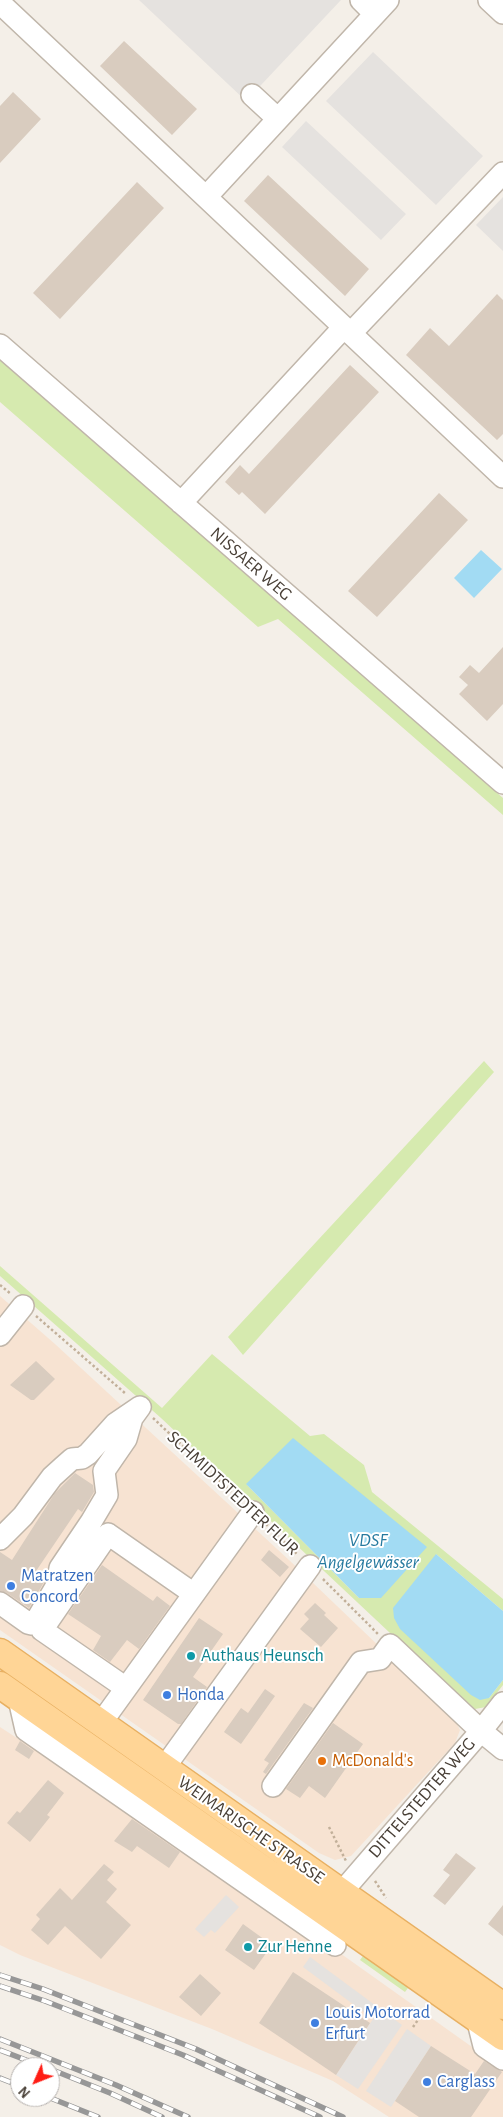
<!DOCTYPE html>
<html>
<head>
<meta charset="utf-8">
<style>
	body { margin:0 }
	#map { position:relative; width:503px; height:2117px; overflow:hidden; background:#f4efe8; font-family:"Alegreya Sans",sans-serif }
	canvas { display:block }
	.north { position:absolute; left:10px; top:2057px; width:50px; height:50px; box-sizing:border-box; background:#fff; border:1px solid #b6b2af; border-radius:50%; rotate:226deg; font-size:14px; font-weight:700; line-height:20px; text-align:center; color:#483f36 }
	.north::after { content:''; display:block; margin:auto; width:18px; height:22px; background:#ff1c14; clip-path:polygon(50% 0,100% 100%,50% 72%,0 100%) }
</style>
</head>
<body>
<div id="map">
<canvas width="503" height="2117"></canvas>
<div class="north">N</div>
</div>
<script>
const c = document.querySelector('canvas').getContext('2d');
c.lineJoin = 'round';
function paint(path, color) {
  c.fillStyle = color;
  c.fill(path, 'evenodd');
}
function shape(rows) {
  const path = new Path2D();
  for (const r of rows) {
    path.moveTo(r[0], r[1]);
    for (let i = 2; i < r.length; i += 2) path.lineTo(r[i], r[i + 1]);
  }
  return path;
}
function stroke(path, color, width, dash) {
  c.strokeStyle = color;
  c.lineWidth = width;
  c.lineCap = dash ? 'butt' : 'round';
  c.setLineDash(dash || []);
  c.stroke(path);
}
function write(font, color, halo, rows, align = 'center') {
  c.font = font + ' "Alegreya Sans",sans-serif';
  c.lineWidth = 4;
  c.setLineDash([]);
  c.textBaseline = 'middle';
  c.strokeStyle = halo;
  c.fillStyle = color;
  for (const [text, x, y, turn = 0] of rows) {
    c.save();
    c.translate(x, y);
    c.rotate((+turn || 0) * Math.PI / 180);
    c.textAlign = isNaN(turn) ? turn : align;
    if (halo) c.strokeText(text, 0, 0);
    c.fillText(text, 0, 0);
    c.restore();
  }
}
const commercial = shape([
	[0,1296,55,1344,289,1560,454,1718,460,1730,455,1743,351,1856,335,1860,319,1853,0,1630],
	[0,1727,271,1904,503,2069,503,2117,389,2117,333,2081,212,2029,20,1955,0,1945]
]);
const green = shape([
	[0,357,503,798,503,815,278,619,258,627,0,402],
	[484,1061,494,1072,243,1355,228,1337],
	[0,1266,162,1408,212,1354,310,1436,324,1434,364,1465,372,1492,503,1599,503,1611,436,1554,489,1698,503,1680,503,1685,486,1707,475,1709,439,1679,161,1418,0,1276],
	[246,1484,381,1598,359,1598],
	[366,1952,408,1988,405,1992,360,1960]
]);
const parking = shape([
	[139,0,341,0,246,101],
	[373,52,483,156,436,205,326,101],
	[306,121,406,214,381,240,282,147],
	[503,197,503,251,476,225],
	[226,1895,239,1907,215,1933,211,1930,204,1937,195,1929],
	[310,1957,402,2025,358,2089,336,2075,373,2019,303,1967],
	[407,2029,431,2046,391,2107,366,2091]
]);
const water = shape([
	[481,550,502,569,474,598,454,578],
	[293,1438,427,1547,381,1598,359,1598,246,1484],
	[436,1554,503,1611,503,1680,489,1698,480,1700,471,1695,400,1629,394,1618,393,1608]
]);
const building = shape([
	[124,41,197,109,172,135,100,66],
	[13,92,41,119,0,163,0,106],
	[268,175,369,269,345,296,244,201],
	[137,182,164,208,60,319,33,293],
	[497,294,503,300,503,434,497,440,406,355,430,328,449,346],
	[350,365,379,392,265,514,242,492,239,495,225,482,240,465,249,474],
	[439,493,468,520,377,617,348,591],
	[503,647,503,704,487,721,459,694,468,685,459,677,470,665,479,673],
	[36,1361,55,1379,34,1400,31,1400,10,1385],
	[75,1473,93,1485,94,1492,82,1512,78,1509,34,1574,44,1582,29,1608,7,1593,0,1591,0,1552,12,1560,55,1493],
	[269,1550,289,1567,280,1577,261,1560],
	[102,1565,153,1601,157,1596,170,1606,139,1649,127,1640,110,1662,93,1650,101,1636,68,1614],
	[315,1603,326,1613,324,1615,338,1628,321,1647,300,1629,309,1619,304,1614],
	[199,1618,223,1634,193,1677,207,1687,181,1724,178,1724,143,1700],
	[265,1689,275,1696,241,1744,224,1732,241,1708,248,1713],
	[304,1703,313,1708,266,1774,263,1772,269,1763,264,1760],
	[333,1723,363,1744,325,1798,309,1786,300,1798,286,1789],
	[20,1741,34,1751,29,1759,15,1750],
	[48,1780,64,1793,47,1815,50,1817,30,1842,7,1823,17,1811,20,1813],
	[132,1819,180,1852,169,1868,137,1846,132,1852,114,1841],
	[456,1853,476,1868,445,1905,433,1896,450,1875,443,1870],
	[104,1864,114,1872,107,1880,117,1889,106,1902,131,1925,101,1959,65,1926,48,1945,31,1930,40,1919,36,1915,60,1888,72,1900],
	[503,1905,503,1936,488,1924],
	[243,1924,272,1945,254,1970,225,1950],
	[293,1972,370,2023,336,2075,259,2023],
	[200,1974,221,1993,201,2016,179,1997],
	[431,2046,475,2074,484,2061,502,2072,471,2117,419,2117,395,2101]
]);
const path = shape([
	[0,1285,11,1294],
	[36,1316,126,1394],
	[153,1418,240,1500],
	[266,1524,298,1555],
	[323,1579,378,1634],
	[329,1827,346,1861],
	[375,1881,386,1898],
	[413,2027,427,2007]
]);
const minor = shape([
	[361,0,375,14],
	[489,0,503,13],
	[0,3,503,477],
	[252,95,278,119],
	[206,197,388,0],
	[351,333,503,173],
	[0,345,503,783],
	[181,503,344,327],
	[0,1335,23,1306],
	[0,1539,23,1516,52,1477,63,1467,72,1459,82,1458,88,1454,115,1424,140,1407,132,1418,126,1439,104,1471,107,1495,91,1522,60,1568,57,1585,36,1621,32,1624,28,1623,0,1603],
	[126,1688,42,1630,108,1534,194,1594],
	[19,1699,26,1730,335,1945],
	[101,1723,253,1512],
	[164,1768,310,1566],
	[273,1786,361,1662,380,1659,390,1645,481,1731,503,1749],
	[341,1893,481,1731,503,1703],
	[477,2018,484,2046,503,2059]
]);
const major = shape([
	[0,1652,503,2006],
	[0,1685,503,2037]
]);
const rail = shape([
	[0,1975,43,1989,196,2049,343,2117],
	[0,1986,45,2001,183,2055,320,2117],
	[0,2039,116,2085,188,2117],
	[0,2050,44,2067],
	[50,2069,110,2093,162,2117],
	[0,2078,20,2086],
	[48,2097,98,2117]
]);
const markers = [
	[11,1586,5,"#3f7fe0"],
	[191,1656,5,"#0f9aa8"],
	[167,1695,5,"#3f7fe0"],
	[322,1761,5,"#e8710a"],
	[248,1947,5,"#0f9aa8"],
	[315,2023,5,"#3f7fe0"],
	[427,2082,5,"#3f7fe0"]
];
const streetNames = [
	["NISSAER WEG",251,564,41],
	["SCHMIDTSTEDTER FLUR",233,1493,43],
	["DITTELSTEDTER WEG",422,1798,-49],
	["WEIMARISCHE STRASSE",251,1830,35]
];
const shopNames = [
	["Matratzen",21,1576],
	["Concord",21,1597],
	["Honda",177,1695],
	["Louis Motorrad",325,2013],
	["Erfurt",325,2034],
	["Carglass",437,2082]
];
const cultureNames = [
	["Authaus Heunsch",201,1656],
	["Zur Henne",258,1947]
];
const foodNames = [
	["McDonald's",332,1761]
];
const waterNames = [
	["VDSF",368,1540],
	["Angelgewässer",368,1562]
];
paint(commercial, '#f7e3d2');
paint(green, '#d6eaaf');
paint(parking, '#e5e2df');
paint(water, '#a2dbf3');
paint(building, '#d9ccbf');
stroke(minor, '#c0b6aa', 24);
stroke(major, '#e8b062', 29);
stroke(path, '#c2b09a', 2.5, [2.5, 2.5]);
stroke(minor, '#fff', 21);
stroke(major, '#ffd596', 26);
stroke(rail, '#979797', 5.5);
stroke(rail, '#fff', 4, [11]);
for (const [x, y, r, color] of markers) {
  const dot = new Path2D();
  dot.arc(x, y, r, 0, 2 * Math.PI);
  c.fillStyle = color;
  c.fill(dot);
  stroke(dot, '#fff', 2);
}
write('18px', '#483f36', '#fff', streetNames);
write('18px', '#366cbe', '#fff', shopNames, 'left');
write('18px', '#0d838f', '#fff', cultureNames, 'left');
write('18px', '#c56008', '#fff', foodNames, 'left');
write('italic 19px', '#277a9f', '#fff', waterNames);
</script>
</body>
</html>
